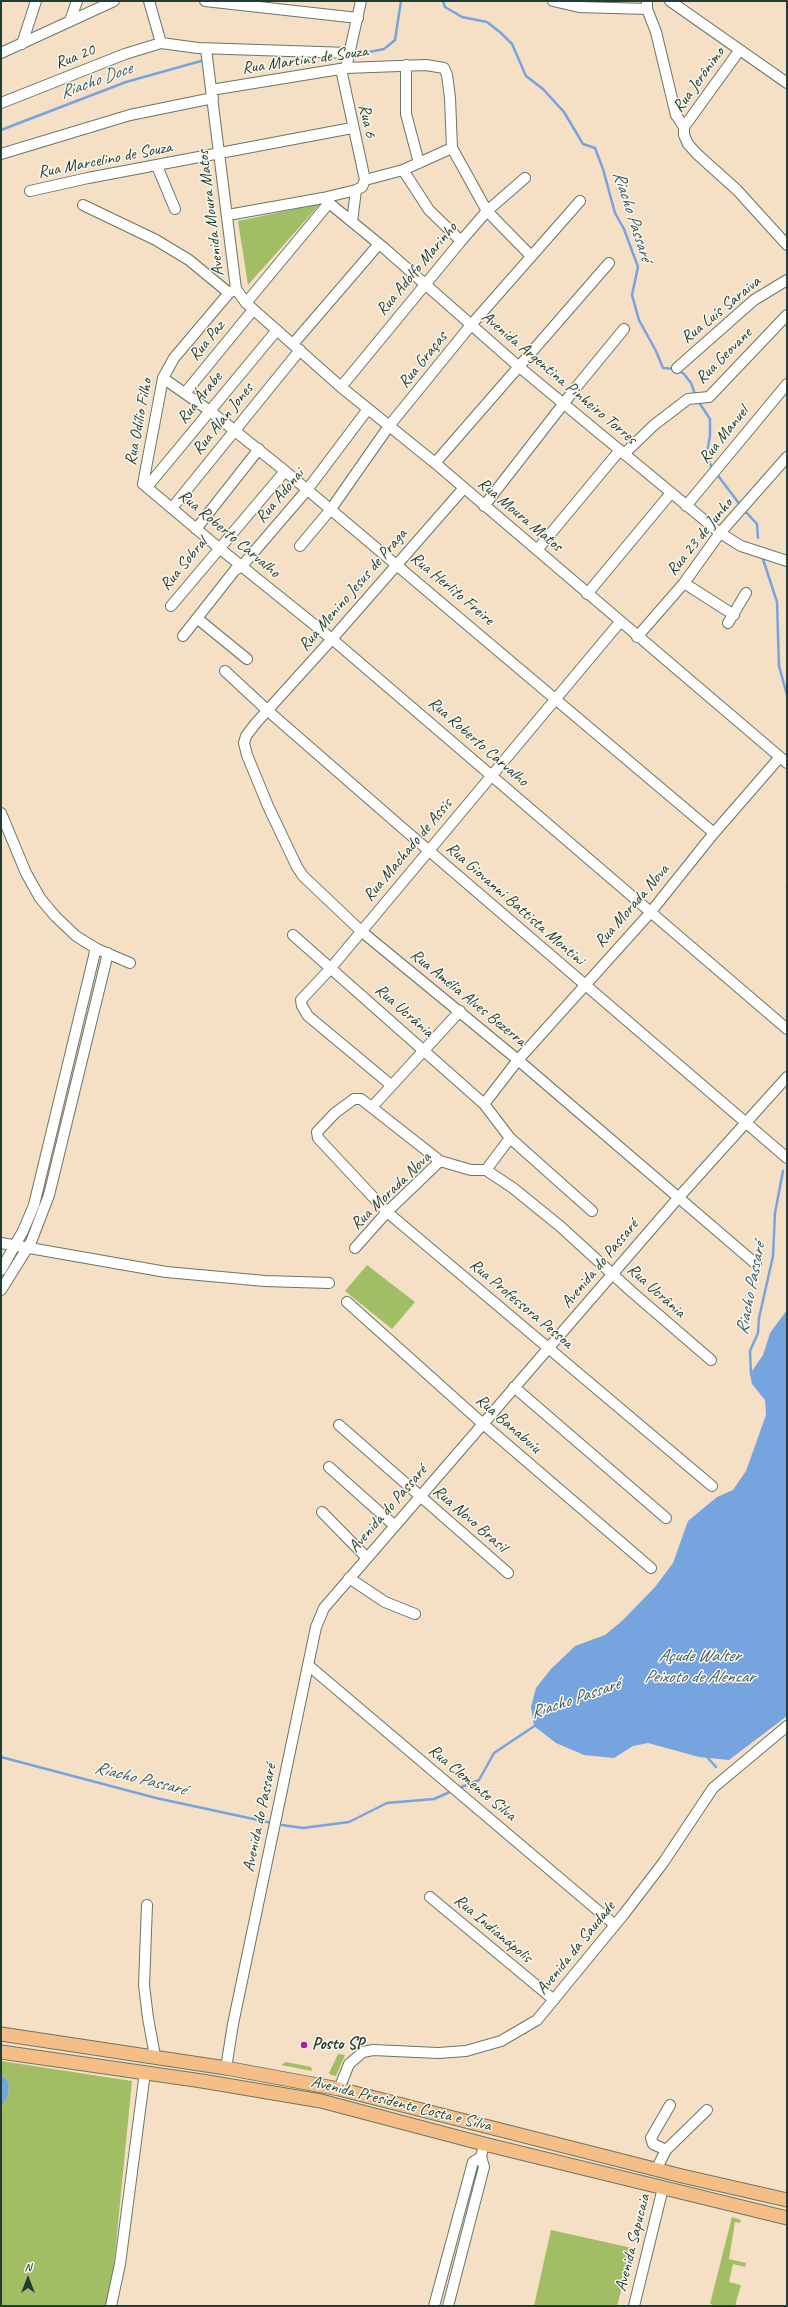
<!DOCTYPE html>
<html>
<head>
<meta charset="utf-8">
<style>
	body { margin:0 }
	#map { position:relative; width:788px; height:2307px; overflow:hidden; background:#f5dfc5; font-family:Caveat,sans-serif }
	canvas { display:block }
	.frame { position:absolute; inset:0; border:2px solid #1f3d34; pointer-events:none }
	.north { position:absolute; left:8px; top:2259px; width:40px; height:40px; -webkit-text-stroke:3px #fbf7ec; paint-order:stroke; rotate:0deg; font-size:11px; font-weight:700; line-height:16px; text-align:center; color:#1f3d34 }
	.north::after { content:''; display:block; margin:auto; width:14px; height:18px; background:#1f3d34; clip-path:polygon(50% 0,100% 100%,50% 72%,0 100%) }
</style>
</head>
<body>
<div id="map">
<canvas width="788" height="2307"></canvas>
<div class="frame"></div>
<div class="north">N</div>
</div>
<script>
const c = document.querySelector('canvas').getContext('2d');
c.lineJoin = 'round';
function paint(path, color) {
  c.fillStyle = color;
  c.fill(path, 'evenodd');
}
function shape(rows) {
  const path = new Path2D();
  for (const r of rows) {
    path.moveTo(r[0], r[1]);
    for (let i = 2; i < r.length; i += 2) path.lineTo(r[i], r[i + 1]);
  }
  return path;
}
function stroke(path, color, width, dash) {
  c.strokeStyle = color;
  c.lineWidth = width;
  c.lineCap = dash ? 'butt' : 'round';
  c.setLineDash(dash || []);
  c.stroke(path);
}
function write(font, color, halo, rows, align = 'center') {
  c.font = font + ' Caveat,sans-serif';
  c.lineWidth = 3;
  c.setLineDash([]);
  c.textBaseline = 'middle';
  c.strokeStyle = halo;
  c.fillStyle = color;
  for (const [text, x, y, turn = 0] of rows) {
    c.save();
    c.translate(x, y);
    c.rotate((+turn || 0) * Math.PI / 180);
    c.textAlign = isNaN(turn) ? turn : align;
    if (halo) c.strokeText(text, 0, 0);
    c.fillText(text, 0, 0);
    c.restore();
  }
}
const green = shape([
	[320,204,248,285,238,221],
	[367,1265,415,1302,392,1329,345,1291],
	[338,2054,345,2055,336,2076,331,2075,329,2073],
	[1,2061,132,2081,113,2275,106,2306,1,2306,1,2107,8,2096,9,2084,5,2077,1,2076],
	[286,2062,311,2067,312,2071,281,2065],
	[732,2217,741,2220,740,2223,735,2222,729,2259,746,2263,745,2267,733,2264,729,2282,741,2285,735,2306,718,2306,710,2304],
	[551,2230,632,2248,617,2306,534,2306]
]);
const water = shape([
	[787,1310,787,1716,729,1760,699,1757,648,1743,633,1746,614,1758,584,1755,556,1743,534,1726,531,1707,536,1688,551,1669,575,1646,605,1635,622,1621,655,1587,673,1563,688,1521,717,1497,733,1490,746,1471,766,1415,765,1400,752,1384,750,1374,763,1355,770,1333],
	[1,2076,5,2077,9,2084,8,2096,1,2107]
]);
const stream = shape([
	[443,1,445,7,462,17,487,22,501,33,512,44,526,76,543,89,564,112,583,144,595,148,603,169,615,213,624,229,638,267,632,295,639,320,656,351,663,368,676,369,684,374,691,383,696,397],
	[364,53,384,49,395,40,401,1],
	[1,130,126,82,201,61],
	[698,401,710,419,710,436,706,457,713,469],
	[716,473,741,506],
	[744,510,757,524,758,538],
	[763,559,777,602,779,666,787,695],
	[787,886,787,888],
	[751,1374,750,1351,758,1333,759,1318,773,1256,775,1213,783,1171],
	[1,1757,156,1798,272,1823],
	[707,1757,716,1767],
	[459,1788,479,1780,494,1753,536,1725],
	[282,1825,303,1828,349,1822,387,1803,434,1799,452,1791]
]);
const minor = shape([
	[149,1,161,43],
	[205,1,358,18],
	[553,1,579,7,647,9],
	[647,1,647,9,656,32,676,115,684,127,684,135,688,144,697,154,737,190,787,245],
	[670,1,787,83],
	[70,21,77,1],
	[22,44,36,1],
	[206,49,236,289],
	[1,53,114,1],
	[406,65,406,114,419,163],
	[346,68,361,1],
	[341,69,365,180],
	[211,90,346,68,426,65,444,68,447,75,450,98,452,148,487,211,531,256],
	[1,103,125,54,161,43,198,48,349,53],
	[684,127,739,51],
	[1,154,130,115,213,98],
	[157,166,175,209],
	[403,170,429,210,461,241],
	[365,180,403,170,452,148],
	[30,191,88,178,352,128],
	[323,198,384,248,518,366,720,533,741,546,787,561],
	[83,205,156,240,189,260,229,293,234,290],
	[228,215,323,198,356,190,362,187,365,180],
	[352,222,356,190],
	[236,289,246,303,341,387,435,463,787,763],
	[229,293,174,358,163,378,143,484,219,548,332,639,787,1029],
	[246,303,329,203],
	[293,344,379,244],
	[677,368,754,300,787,280],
	[163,378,210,411,285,471,714,833],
	[341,387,461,241,487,211,525,178],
	[185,393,253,310],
	[624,454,654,425,688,399,709,397,787,315],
	[435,463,609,263],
	[147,487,277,330],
	[463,489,332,639,256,723,246,736,244,743,247,755,268,806,297,867,303,876,361,931,518,1060,756,1264],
	[484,506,578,385,624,329],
	[686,506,787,384],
	[172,508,300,350],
	[196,529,259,449],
	[300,546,331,509,389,426,471,325,580,201],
	[537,550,620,450],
	[684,583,734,615],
	[587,594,671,493],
	[171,606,285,471],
	[198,619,247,659],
	[728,623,746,593],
	[183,636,235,570,241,567,307,490,368,409],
	[637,637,684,583,720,533,787,457],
	[225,671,267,710,399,825,787,1158],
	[1,813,26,873,40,898,55,916,76,936,97,949,130,963],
	[293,935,484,1104,510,1138,486,1170],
	[391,1085,308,1016,302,1006,301,1000,330,969,620,622],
	[484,1104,518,1060,650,913,714,833,780,757],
	[372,1107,460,1011],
	[510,1138,592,1211],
	[486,1170,471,1170,440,1161,361,1099,354,1099,335,1113,317,1132,318,1138,387,1212,712,1486],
	[486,1170,513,1188,561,1227,632,1292,711,1360],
	[1,1243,166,1272,265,1281,329,1283],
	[355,1248,387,1212,440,1161],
	[1,1270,23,1231,34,1205,96,948],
	[1,1290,31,1242,49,1195,108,953],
	[347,1302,482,1423,651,1568],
	[514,1387,666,1518],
	[339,1425,508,1573],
	[329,1467,395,1526],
	[322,1512,367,1558],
	[349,1578,385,1602,415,1614],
	[308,1665,615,1925],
	[430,1897,554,2000],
	[147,1905,144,1985,148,2018,155,2056],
	[226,2068,233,2024,316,1627,324,1608,679,1197,787,1077],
	[339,2089,349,2064,363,2052,373,2050,438,2053,466,2051,501,2041,537,2020,624,1914,663,1863,713,1788,787,1726],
	[666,2150,707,2110],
	[656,2170,666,2150,653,2144,651,2138,670,2105],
	[111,2306,120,2264,145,2072],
	[434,2306,473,2162,481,2157],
	[448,2306,484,2167,481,2157,484,2144],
	[634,2306,663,2188]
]);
const major = shape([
	[1,2034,226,2068,339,2089,682,2176,787,2200],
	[1,2052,202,2081,321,2101,484,2144,787,2218]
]);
const markers = [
	[304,2045,4,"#b5179e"]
];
const streetNames = [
	["Rua 20",75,57,-21],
	["Rua Martins de Souza",305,60,-8],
	["Rua Jerônimo",699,80,-54],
	["Rua 6",367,121,78],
	["Rua Marcelino de Souza",105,160,-11],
	["Avenida Moura Matos",211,213,-97],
	["Rua Adolfo Marinho",417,269,-50],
	["Rua Luís Saraiva",721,310,-39],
	["Rua Paz",207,341,-51],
	["Rua Geovane",724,356,-45],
	["Rua Graças",423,360,-51],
	["Avenida Argentina Pinheiro Torres",559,378,40],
	["Rua Árabe",200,398,-51],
	["Rua Alan Jones",223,419,-51],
	["Rua Odílio Filho",139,422,-79],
	["Rua Manuel",724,435,-51],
	["Rua Adonai",280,496,-50],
	["Rua Moura Matos",520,515,40],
	["Rua Roberto Carvalho",229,534,40],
	["Rua 23 de Junho",700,537,-51],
	["Rua Sobral",184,564,-50],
	["Rua Herlito Freire",452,589,40],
	["Rua Menino Jesus de Praga",353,590,-49],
	["Rua Roberto Carvalho",478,742,41],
	["Rua Machado de Assis",408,850,-50],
	["Rua Giovanni Battista Montini",515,904,41],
	["Rua Morada Nova",632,906,-49],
	["Rua Amélia Alves Bezerra",468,998,39],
	["Rua Ucrânia",404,1011,41],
	["Rua Morada Nova",391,1191,-44],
	["Avenida do Passaré",600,1264,-50],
	["Rua Ucrânia",656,1291,42],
	["Rua Professora Pessoa",521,1304,40],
	["Rua Banabuíu",508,1424,41],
	["Avenida do Passaré",388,1509,-49],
	["Rua Novo Brasil",470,1519,41],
	["Rua Clemente Silva",472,1783,40],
	["Avenida do Passaré",260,1818,-78],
	["Rua Indianápolis",493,1929,40],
	["Avenida da Saudade",576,1948,-51],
	["Avenida Presidente Costa e Silva",401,2104,14],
	["Avenida Sapucaia",633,2243,-76]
];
const poiNames = [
	["Posto SP",312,2045]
];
const waterNames = [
	["Riacho Doce",96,81,-20],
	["Riacho Passaré",632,216,72],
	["Riacho Passaré",751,1289,-79],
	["Açude Walter",699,1656],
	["Peixoto de Alencar",699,1677],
	["Riacho Passaré",575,1699,-19],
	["Riacho Passaré",140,1779,14]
];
paint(green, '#a2be65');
paint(water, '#76a4de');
stroke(stream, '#76a4de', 2.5);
stroke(minor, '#6a7667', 12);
stroke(major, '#6a7667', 15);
stroke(minor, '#fff', 10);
stroke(major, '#f6be87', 13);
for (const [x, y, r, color] of markers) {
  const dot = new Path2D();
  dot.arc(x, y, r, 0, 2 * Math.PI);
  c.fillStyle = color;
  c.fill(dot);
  stroke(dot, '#fbf7ec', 1.5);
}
write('17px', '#1f3d34', '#fbf7ec', streetNames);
write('bold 17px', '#1f3d34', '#fbf7ec', poiNames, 'left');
write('italic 18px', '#395c67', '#fbf7ec', waterNames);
</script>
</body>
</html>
